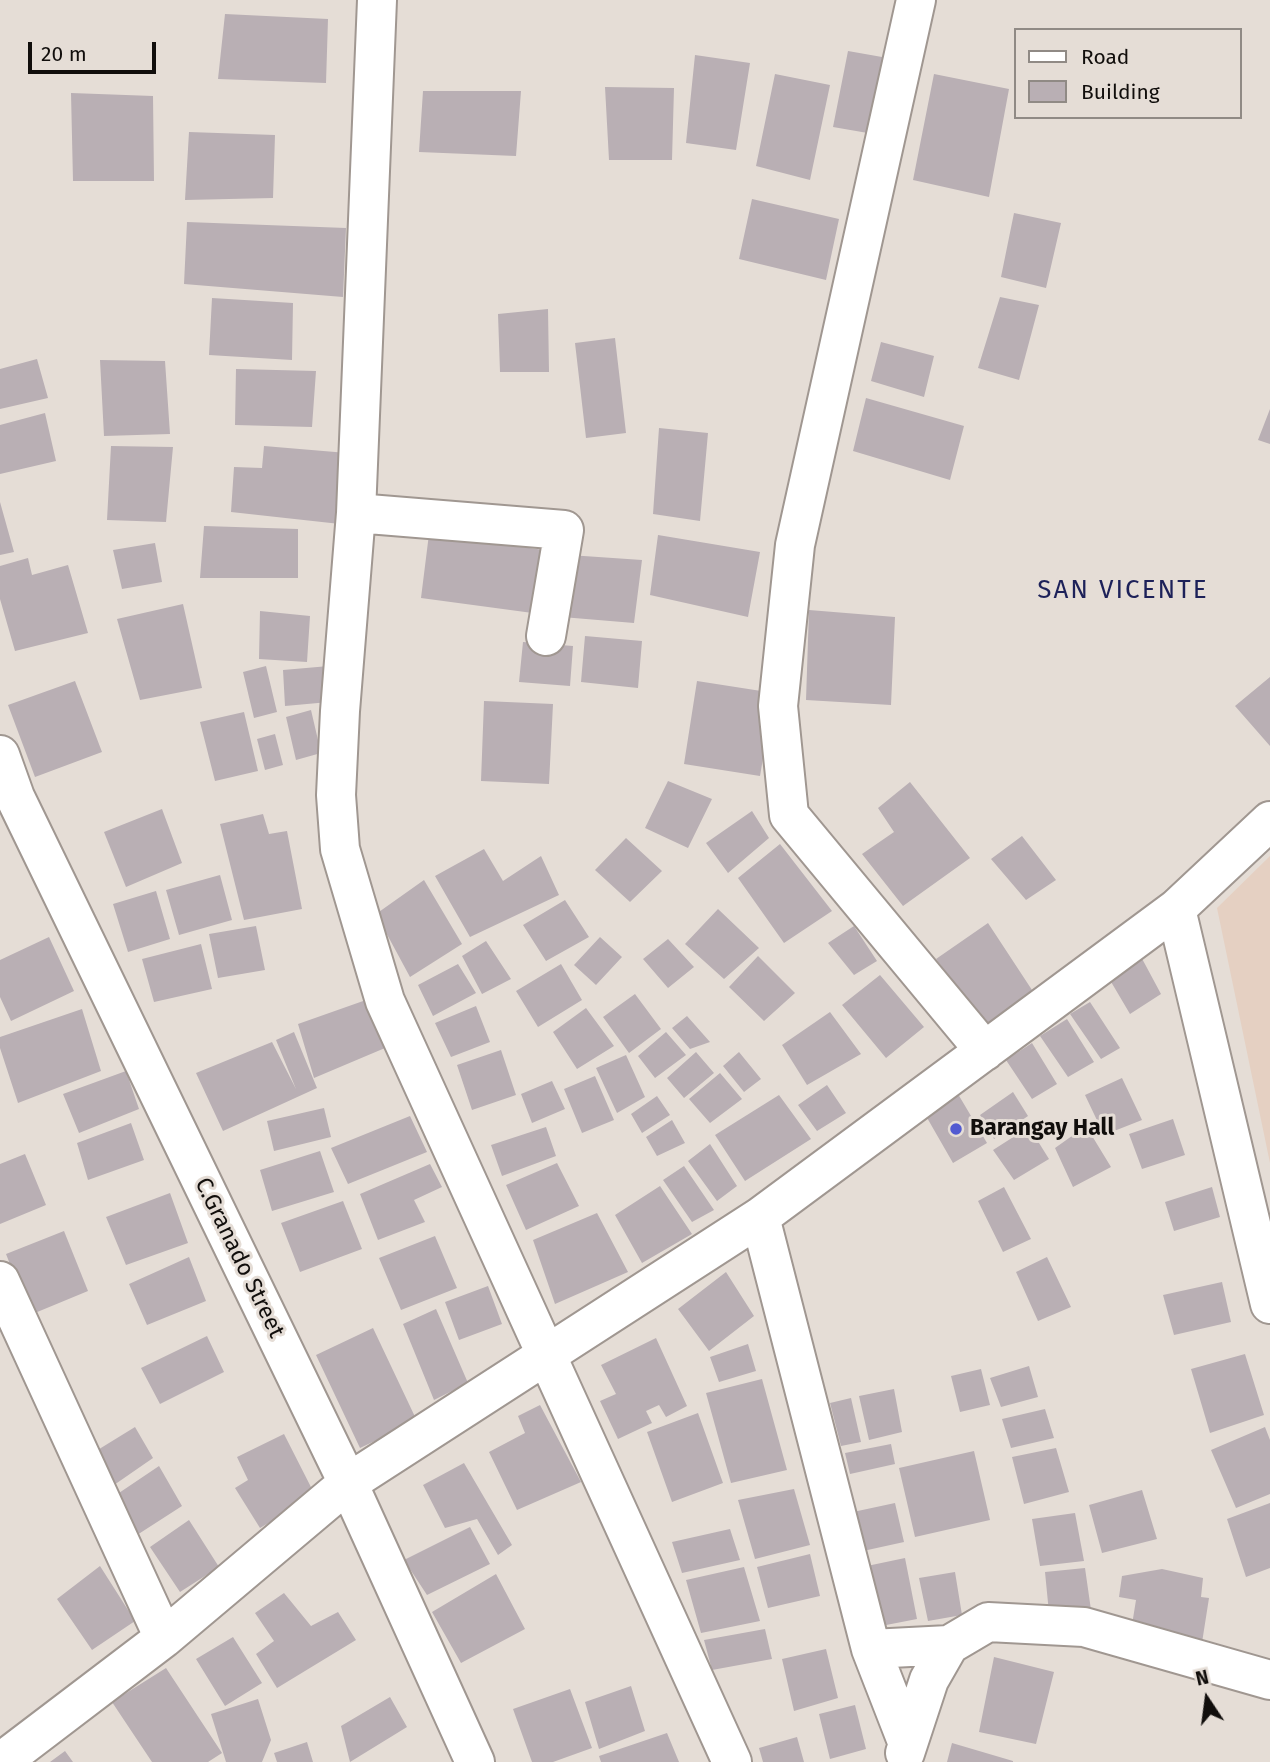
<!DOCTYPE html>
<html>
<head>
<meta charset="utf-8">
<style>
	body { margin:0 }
	#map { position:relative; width:1270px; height:1762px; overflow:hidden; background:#e5ddd6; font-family:"Fira Sans",sans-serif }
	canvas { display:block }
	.legend { position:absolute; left:1014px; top:28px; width:228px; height:91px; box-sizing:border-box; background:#e5ddd6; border:2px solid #908a85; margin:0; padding:9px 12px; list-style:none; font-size:21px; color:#110e0c }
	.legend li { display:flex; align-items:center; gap:14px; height:35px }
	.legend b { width:35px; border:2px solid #908a85 }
	.north { position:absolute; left:1172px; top:1664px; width:70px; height:70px; -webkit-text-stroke:5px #e5ddd6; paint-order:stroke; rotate:347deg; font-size:19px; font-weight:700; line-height:28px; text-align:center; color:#110e0c }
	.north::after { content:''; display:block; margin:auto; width:24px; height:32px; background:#110e0c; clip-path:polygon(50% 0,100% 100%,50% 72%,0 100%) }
	.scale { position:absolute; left:28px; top:42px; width:128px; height:32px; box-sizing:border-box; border:4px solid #110e0c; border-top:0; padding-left:9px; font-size:21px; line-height:24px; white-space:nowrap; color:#110e0c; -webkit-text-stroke:5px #e5ddd6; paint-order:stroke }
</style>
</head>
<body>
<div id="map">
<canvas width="1270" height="1762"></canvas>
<ul class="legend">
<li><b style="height:9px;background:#fff"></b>Road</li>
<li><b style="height:19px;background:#b9afb4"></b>Building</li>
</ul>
<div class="north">N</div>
<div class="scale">20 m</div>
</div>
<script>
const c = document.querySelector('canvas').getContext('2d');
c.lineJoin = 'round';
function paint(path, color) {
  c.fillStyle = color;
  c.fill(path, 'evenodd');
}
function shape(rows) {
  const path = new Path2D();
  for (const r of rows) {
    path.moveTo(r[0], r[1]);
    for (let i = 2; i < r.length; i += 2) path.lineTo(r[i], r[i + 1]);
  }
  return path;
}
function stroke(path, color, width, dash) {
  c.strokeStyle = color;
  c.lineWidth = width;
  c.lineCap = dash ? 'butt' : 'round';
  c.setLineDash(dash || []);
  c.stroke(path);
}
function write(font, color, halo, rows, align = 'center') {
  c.font = font + ' "Fira Sans",sans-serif';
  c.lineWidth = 6;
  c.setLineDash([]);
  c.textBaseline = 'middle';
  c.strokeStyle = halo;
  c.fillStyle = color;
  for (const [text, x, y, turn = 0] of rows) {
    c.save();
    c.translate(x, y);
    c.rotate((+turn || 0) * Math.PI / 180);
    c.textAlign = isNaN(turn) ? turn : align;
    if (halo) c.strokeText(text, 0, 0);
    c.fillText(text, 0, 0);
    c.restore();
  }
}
const education = shape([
	[1270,856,1270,1163,1217,908]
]);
const building = shape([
	[225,14,328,19,326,83,218,79],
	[848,51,899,60,885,136,833,127],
	[695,55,750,63,736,150,686,143],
	[775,74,830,85,810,180,756,166],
	[934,74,1009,89,989,197,913,180],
	[605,87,674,88,672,160,609,160],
	[423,91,521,91,516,156,419,152],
	[71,93,153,96,154,181,73,181],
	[189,132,275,135,273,198,185,200],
	[752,199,839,219,826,280,739,259],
	[1014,213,1061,223,1046,288,1001,277],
	[187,222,346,228,343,297,184,284],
	[1000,297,1039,305,1019,380,978,368],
	[212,298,293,303,292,360,209,355],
	[548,309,549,372,500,372,498,314],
	[615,338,626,433,586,438,575,343],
	[881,342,934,356,924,397,871,381],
	[37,359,48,398,0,409,0,369],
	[100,360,165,361,170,434,104,436],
	[236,369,316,371,312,427,235,425],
	[866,398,964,426,950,480,853,451],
	[1270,409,1270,444,1258,440],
	[45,413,56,461,0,474,0,425],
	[659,428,708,433,700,521,653,514],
	[111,446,173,447,166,522,107,520],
	[264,446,347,453,340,524,231,512,234,467,262,468],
	[0,502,14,552,0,555],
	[204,526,298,529,298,578,200,578],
	[429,534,551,551,540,614,421,598],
	[658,535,760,552,748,617,650,595],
	[155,543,162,582,122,589,113,550],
	[569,555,642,560,634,623,562,617],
	[28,558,32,575,68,565,88,633,15,651,0,599,0,566],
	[183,604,202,688,140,700,117,619],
	[809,610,895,617,891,705,806,700],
	[260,611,310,616,307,662,259,659],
	[585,636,642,641,638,688,581,682],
	[523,642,573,646,570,686,519,682],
	[266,666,277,712,254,718,243,672],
	[329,666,329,702,285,706,283,670],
	[1270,677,1270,746,1235,706],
	[75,681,102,752,35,777,8,705],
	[697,681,774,693,760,776,684,764],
	[484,701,553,704,549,784,481,781],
	[311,710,321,753,296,760,286,717],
	[244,712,258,771,215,781,200,722],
	[275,734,283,765,265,770,257,739],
	[668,781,712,799,688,848,645,828],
	[910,782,970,858,903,906,862,854,894,832,878,808],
	[162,809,182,863,126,887,104,832],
	[752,811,769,838,728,873,706,843],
	[263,814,269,834,287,831,302,909,244,920,220,824],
	[1022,836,1056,880,1026,900,991,859],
	[626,838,662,871,630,902,595,870],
	[780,844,832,911,784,943,738,878],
	[484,849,503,881,541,856,559,895,470,937,435,876],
	[220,875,232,920,179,935,166,890],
	[424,880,462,944,410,977,376,914],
	[156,891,170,939,128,952,113,904],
	[565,900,589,937,546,961,523,925],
	[718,909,759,948,724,979,685,944],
	[988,923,1032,990,986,1025,936,959],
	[256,926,265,970,218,978,209,934],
	[854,926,877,961,854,975,828,943],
	[49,937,74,991,11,1021,0,997,0,960],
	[600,937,622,957,596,985,574,965],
	[668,939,694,967,668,988,643,959],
	[486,941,511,979,482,994,462,956],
	[201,944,212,989,154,1002,142,959],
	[1139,953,1161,994,1130,1014,1107,975],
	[758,956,795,993,764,1021,729,987],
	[458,964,476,993,433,1016,418,985],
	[561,964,582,1000,538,1027,516,991],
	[880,975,924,1027,886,1058,842,1005],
	[635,994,661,1029,629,1053,603,1017],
	[366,1000,385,1048,314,1078,298,1024],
	[1090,1002,1120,1048,1101,1059,1070,1014],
	[476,1006,490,1042,451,1057,435,1023],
	[586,1008,614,1046,577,1069,553,1032],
	[82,1009,101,1071,18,1103,0,1048,0,1037],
	[830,1012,861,1054,807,1085,782,1045],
	[687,1016,710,1042,690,1049,672,1028],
	[1067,1019,1094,1062,1068,1077,1040,1036],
	[294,1032,317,1088,223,1131,196,1073,272,1042,296,1089,276,1040],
	[666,1032,686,1055,655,1078,638,1056],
	[1032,1043,1057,1084,1032,1099,1006,1060],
	[501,1050,516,1095,472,1110,457,1065],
	[696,1052,714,1073,684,1098,667,1078],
	[739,1052,761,1079,744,1092,723,1066],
	[626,1055,645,1097,617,1113,596,1068],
	[126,1071,139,1109,79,1133,63,1094],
	[720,1073,742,1099,710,1123,689,1099],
	[595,1076,614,1120,582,1133,564,1089],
	[1122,1078,1142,1120,1104,1135,1085,1095],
	[552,1081,565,1109,532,1123,521,1094],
	[827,1085,846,1113,817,1131,798,1105],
	[1013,1092,1028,1116,994,1139,980,1115],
	[958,1094,987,1143,953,1163,926,1116],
	[779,1095,811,1139,745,1181,715,1135],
	[657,1096,670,1115,642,1133,631,1114],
	[324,1108,331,1137,274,1151,267,1121],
	[410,1116,427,1152,348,1184,331,1148],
	[1173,1119,1185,1155,1142,1169,1129,1134],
	[672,1120,685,1143,657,1156,646,1137],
	[131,1123,144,1160,88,1180,77,1143],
	[1086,1126,1111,1167,1073,1187,1055,1148],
	[546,1127,556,1156,502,1176,491,1145],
	[1029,1127,1049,1159,1014,1180,993,1150],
	[710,1144,737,1186,717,1201,688,1161],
	[320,1151,334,1192,272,1211,260,1170],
	[25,1154,46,1205,0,1224,0,1164],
	[557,1163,579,1206,526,1230,506,1185],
	[430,1164,442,1187,414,1200,425,1222,378,1240,360,1194],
	[684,1166,714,1210,692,1222,663,1180],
	[660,1186,692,1234,642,1263,615,1215],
	[1004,1187,1031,1239,1003,1252,978,1201],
	[1212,1187,1220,1217,1174,1231,1165,1202],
	[170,1193,188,1243,126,1265,106,1217],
	[343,1201,362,1249,300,1272,281,1223],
	[597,1213,628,1272,555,1304,533,1240],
	[64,1231,88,1291,30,1315,6,1254],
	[435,1236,457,1288,401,1310,379,1258],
	[189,1257,206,1301,147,1325,129,1284],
	[1047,1257,1071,1307,1038,1321,1016,1272],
	[726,1272,754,1316,709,1351,678,1309],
	[1222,1282,1231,1322,1174,1335,1163,1295],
	[488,1286,502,1324,459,1340,445,1302],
	[436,1309,468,1383,434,1400,403,1324],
	[373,1328,417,1421,360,1448,316,1355],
	[207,1336,224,1372,160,1404,141,1368],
	[656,1338,687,1406,666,1417,659,1405,646,1411,652,1423,618,1439,600,1401,616,1394,601,1365],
	[748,1344,756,1371,719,1382,710,1357],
	[1245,1354,1264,1415,1210,1433,1191,1369],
	[1029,1366,1038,1397,1001,1407,990,1378],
	[981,1369,990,1405,960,1412,951,1376],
	[762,1379,787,1470,731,1483,706,1393],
	[894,1389,902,1432,869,1440,859,1396],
	[851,1398,861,1442,841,1446,830,1403],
	[540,1405,581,1482,517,1510,489,1452,525,1433,518,1416],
	[1045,1409,1054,1438,1011,1448,1002,1419],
	[698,1413,723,1483,672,1502,647,1432],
	[135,1427,153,1458,114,1485,96,1451],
	[1265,1427,1270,1440,1270,1494,1236,1508,1211,1450],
	[284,1434,315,1495,260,1528,235,1488,248,1480,237,1457],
	[891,1444,895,1464,850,1474,845,1453],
	[1056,1448,1069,1492,1024,1504,1012,1457],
	[974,1451,990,1520,915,1537,899,1468],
	[464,1463,512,1545,498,1555,477,1519,445,1528,423,1485],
	[159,1466,182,1506,137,1535,113,1497],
	[794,1489,810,1545,755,1559,738,1500],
	[1142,1490,1157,1539,1102,1553,1089,1505],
	[895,1503,904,1542,863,1551,853,1512],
	[1270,1503,1270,1568,1246,1577,1227,1519],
	[1075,1513,1084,1561,1040,1566,1032,1519],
	[189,1520,219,1567,180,1592,150,1547],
	[470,1527,490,1564,427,1595,404,1560],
	[730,1529,740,1560,682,1573,672,1542],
	[810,1554,820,1596,768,1608,757,1567],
	[905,1558,917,1619,881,1626,867,1566],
	[100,1566,135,1621,92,1650,57,1599],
	[744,1567,760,1621,701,1633,686,1580],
	[1085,1568,1091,1610,1049,1613,1045,1572],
	[1162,1569,1203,1578,1201,1597,1209,1598,1201,1649,1131,1631,1136,1600,1119,1597,1122,1576],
	[955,1572,962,1615,928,1621,919,1578],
	[496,1574,525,1629,461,1663,432,1612],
	[284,1593,311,1626,338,1612,356,1640,277,1688,256,1654,274,1641,255,1613],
	[765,1629,772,1659,712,1670,704,1640],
	[233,1637,262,1683,225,1706,196,1659],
	[826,1649,838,1698,794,1711,782,1659],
	[994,1657,1054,1672,1036,1744,979,1732],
	[166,1668,222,1753,208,1762,152,1762,112,1702],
	[631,1686,645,1731,599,1749,585,1702],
	[570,1689,592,1748,553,1762,532,1762,513,1709],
	[390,1697,407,1727,350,1762,341,1726],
	[258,1699,271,1740,262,1762,226,1762,211,1714],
	[855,1705,866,1749,830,1759,819,1714],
	[667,1733,679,1762,601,1762,599,1756],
	[797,1737,804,1762,763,1762,759,1748],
	[307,1742,313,1762,277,1762,274,1753],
	[952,1743,1013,1761,1013,1762,947,1762],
	[65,1751,73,1762,50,1762]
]);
const minor = shape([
	[377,0,356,513,340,711,336,795,340,849,385,1001,732,1762],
	[916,0,795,545,778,706,789,815,985,1051],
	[356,513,564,530,546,636],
	[0,755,15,797,348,1483,475,1762],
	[1176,909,1270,1304],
	[760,1217,871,1649,908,1744],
	[0,1281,164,1638],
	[871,1649,949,1645],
	[905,1753,929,1680,949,1645,988,1622,1084,1627,1270,1680],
	[1,1762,164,1638,348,1483,760,1217,1176,909,1270,821]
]);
const markers = [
	[956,1129,7,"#525ad1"]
];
const poiNames = [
	["Barangay Hall",970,1129]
];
const streetNames = [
	["C.Granado Street",239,1258,64]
];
const quarterNames = [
	["SAN VICENTE",1123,591]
];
paint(education, '#e5d0c2');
paint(building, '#b9afb4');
stroke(minor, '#a09791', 42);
stroke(minor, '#fff', 38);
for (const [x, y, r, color] of markers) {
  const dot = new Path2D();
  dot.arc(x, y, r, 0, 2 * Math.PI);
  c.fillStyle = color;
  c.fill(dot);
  stroke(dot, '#e5ddd6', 2.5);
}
write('bold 23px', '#110e0c', '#e5ddd6', poiNames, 'left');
write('23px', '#110e0c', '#e5ddd6', streetNames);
c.letterSpacing = '2px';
write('26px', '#1d2159', '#e5ddd6', quarterNames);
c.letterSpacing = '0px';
</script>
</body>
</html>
